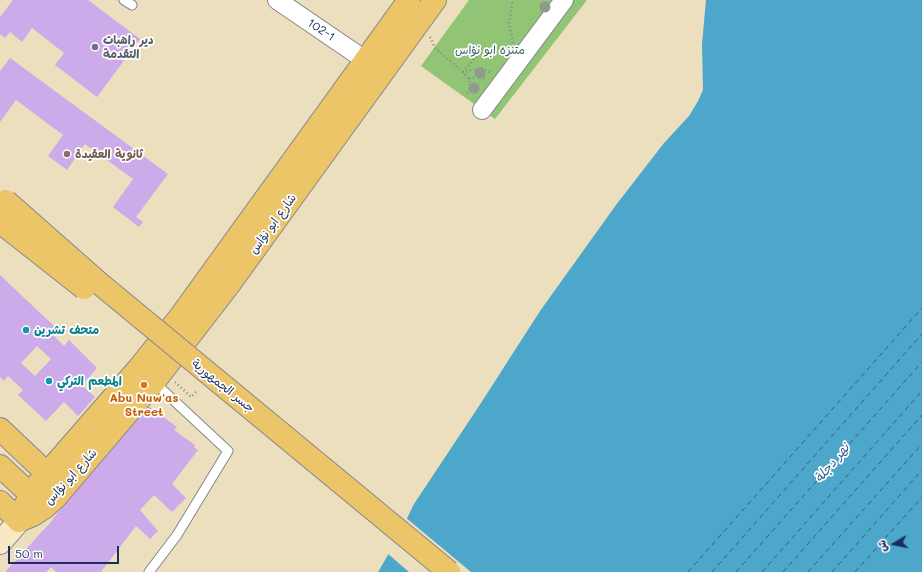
<!DOCTYPE html>
<html>
<head>
<meta charset="utf-8">
<style>
	body { margin:0 }
	#map { position:relative; width:922px; height:572px; overflow:hidden; background:#ecdfbe; font-family:Mali,"Playpen Sans Arabic",sans-serif }
	canvas { display:block }
	.north { position:absolute; left:874px; top:524px; width:40px; height:40px; -webkit-text-stroke:3px #fff; paint-order:stroke; rotate:260deg; font-size:11px; font-weight:700; line-height:16px; text-align:center; color:#1b2f5e }
	.north::after { content:''; display:block; margin:auto; width:14px; height:18px; background:#1b2f5e; clip-path:polygon(50% 0,100% 100%,50% 72%,0 100%) }
	.scale { position:absolute; left:8px; top:546px; width:111px; height:18px; box-sizing:border-box; border:2px solid #1b2f5e; border-top:0; padding-left:5px; font-size:12px; line-height:14px; white-space:nowrap; color:#1b2f5e; -webkit-text-stroke:3px #fff; paint-order:stroke }
</style>
</head>
<body>
<div id="map">
<canvas width="922" height="572"></canvas>
<div class="north">ش</div>
<div class="scale">50 m</div>
</div>
<script>
const c = document.querySelector('canvas').getContext('2d');
c.lineJoin = 'round';
function paint(path, color) {
  c.fillStyle = color;
  c.fill(path, 'evenodd');
}
function shape(rows) {
  const path = new Path2D();
  for (const r of rows) {
    path.moveTo(r[0], r[1]);
    for (let i = 2; i < r.length; i += 2) path.lineTo(r[i], r[i + 1]);
  }
  return path;
}
function stroke(path, color, width, dash) {
  c.strokeStyle = color;
  c.lineWidth = width;
  c.lineCap = dash ? 'butt' : 'round';
  c.setLineDash(dash || []);
  c.stroke(path);
}
function write(font, color, halo, rows, align = 'center') {
  c.font = font + ' Mali,"Playpen Sans Arabic",sans-serif';
  c.lineWidth = 3.5;
  c.setLineDash([]);
  c.textBaseline = 'middle';
  c.strokeStyle = halo;
  c.fillStyle = color;
  for (const [text, x, y, turn = 0] of rows) {
    c.save();
    c.translate(x, y);
    c.rotate((+turn || 0) * Math.PI / 180);
    c.textAlign = isNaN(turn) ? turn : align;
    if (halo) c.strokeText(text, 0, 0);
    c.fillText(text, 0, 0);
    c.restore();
  }
}
const green = shape([
	[469,0,587,0,495,119,421,66]
]);
const water = shape([
	[706,0,922,0,922,572,378,572,395,543,414,504,481,403,540,311,616,205,664,143,689,116,698,101,703,90,702,44]
]);
const pier = shape([
	[405,517,471,572,409,572,387,553]
]);
const ferry = shape([
	[688,572,922,308],
	[712,572,922,334],
	[736,572,922,362],
	[762,572,922,391],
	[783,572,922,415],
	[808,572,922,444],
	[832,572,922,470],
	[855,572,922,497]
]);
const building = shape([
	[13,0,88,0,140,39,97,97,55,65,64,53,32,28,22,42,10,32,5,38,0,34,0,17],
	[10,58,168,174,136,217,143,222,139,227,113,207,133,179,85,144,67,170,48,156,63,135,16,100,0,122,0,71],
	[0,275,55,327,50,332,64,346,69,340,97,368,82,385,95,397,78,416,64,402,46,421,18,395,23,390,8,376,4,381,0,377],
	[37,346,51,359,35,376,21,363],
	[143,402,177,427,174,430,195,445,194,447,198,450,172,484,186,498,172,512,154,495,140,510,158,531,150,539,136,526,101,572,56,572,51,567,46,572,5,572,50,523]
]);
const path = shape([
	[430,37,435,48,463,72,482,68,491,73],
	[513,43,509,23,513,0],
	[469,79,481,76,485,79],
	[467,93,469,91,470,84,469,79,463,72,480,52],
	[175,382,191,397,196,392]
]);
const lane = shape([
	[124,0,132,5],
	[149,572,177,535,228,451,154,382]
]);
const street = shape([
	[277,0,365,60],
	[482,110,564,0]
]);
const secondary = shape([
	[0,543,19,521]
]);
const primary = shape([
	[0,429,57,483],
	[0,466,41,504],
	[0,502,19,521],
	[19,521,33,515,45,507,55,498,154,382,228,286,435,0],
	[19,521,24,507,38,484,139,368,180,317,409,0]
]);
const primaryBridge = shape([
	[6,201,99,283,449,572],
	[0,222,84,288]
]);
const trees = [
	[545,7],
	[480,73],
	[474,88]
];
const markers = [
	[95,47,4,"#6b7280"],
	[67,154,4,"#8d6e63"],
	[26,330,4,"#0f9aa8"],
	[49,381,4,"#0f9aa8"],
	[144,385,4,"#e8710a"]
];
const streetNames = [
	["102-1",321,30,34],
	["شارع ابو نؤاس",273,224,-54],
	["جسر الجمهورية",223,386,39],
	["شارع ابو نؤاس",71,477,-48]
];
const worshipNames = [
	["دير راهبات",103,40],
	["التقدمة",103,54]
];
const parkNames = [
	["متنزه ابو نؤاس",490,50]
];
const educationNames = [
	["ثانوية العقيدة",75,154]
];
const cultureNames = [
	["متحف تشرين",34,330],
	["المطعم التركي",57,381]
];
const foodNames = [
	["Abu Nuw'as",144,398],
	["Street",144,412]
];
const waterNames = [
	["نهر دجلة",832,463,-50]
];
paint(green, '#91c475');
paint(water, '#4da7cb');
paint(pier, '#ecdfbe');
stroke(ferry, '#2f5f8a', 1, [5, 4]);
paint(building, '#cdaaea');
stroke(lane, '#84878e', 11);
stroke(street, '#84878e', 20);
stroke(secondary, '#84878e', 24);
stroke(primary, '#84878e', 24);
stroke(path, '#84878e', 2.5, [1, 3]);
stroke(lane, '#fff', 9);
stroke(street, '#fff', 18);
stroke(secondary, '#f8e8c3', 22);
stroke(primary, '#edc569', 22);
stroke(primaryBridge, '#84878e', 24, []);
stroke(primaryBridge, '#edc569', 22);
c.fillStyle = '#909b8e';
for (const [x, y] of trees) {
  c.beginPath();
  c.arc(x, y, 5.5, 0, 2 * Math.PI);
  c.fill();
}
for (const [x, y, r, color] of markers) {
  const dot = new Path2D();
  dot.arc(x, y, r, 0, 2 * Math.PI);
  c.fillStyle = color;
  c.fill(dot);
  stroke(dot, '#fff', 1.5);
}
write('12px', '#1b2f5e', '#fff', streetNames);
write('bold 12px', '#5b616d', '#fff', worshipNames, 'left');
write('12px', '#446366', '#fff', parkNames);
write('bold 12px', '#785e54', '#fff', educationNames, 'left');
write('bold 12px', '#0d838f', '#fff', cultureNames, 'left');
write('bold 12px', '#c56008', '#fff', foodNames);
write('italic 13px', '#2f5f8a', '#fff', waterNames);
</script>
</body>
</html>
